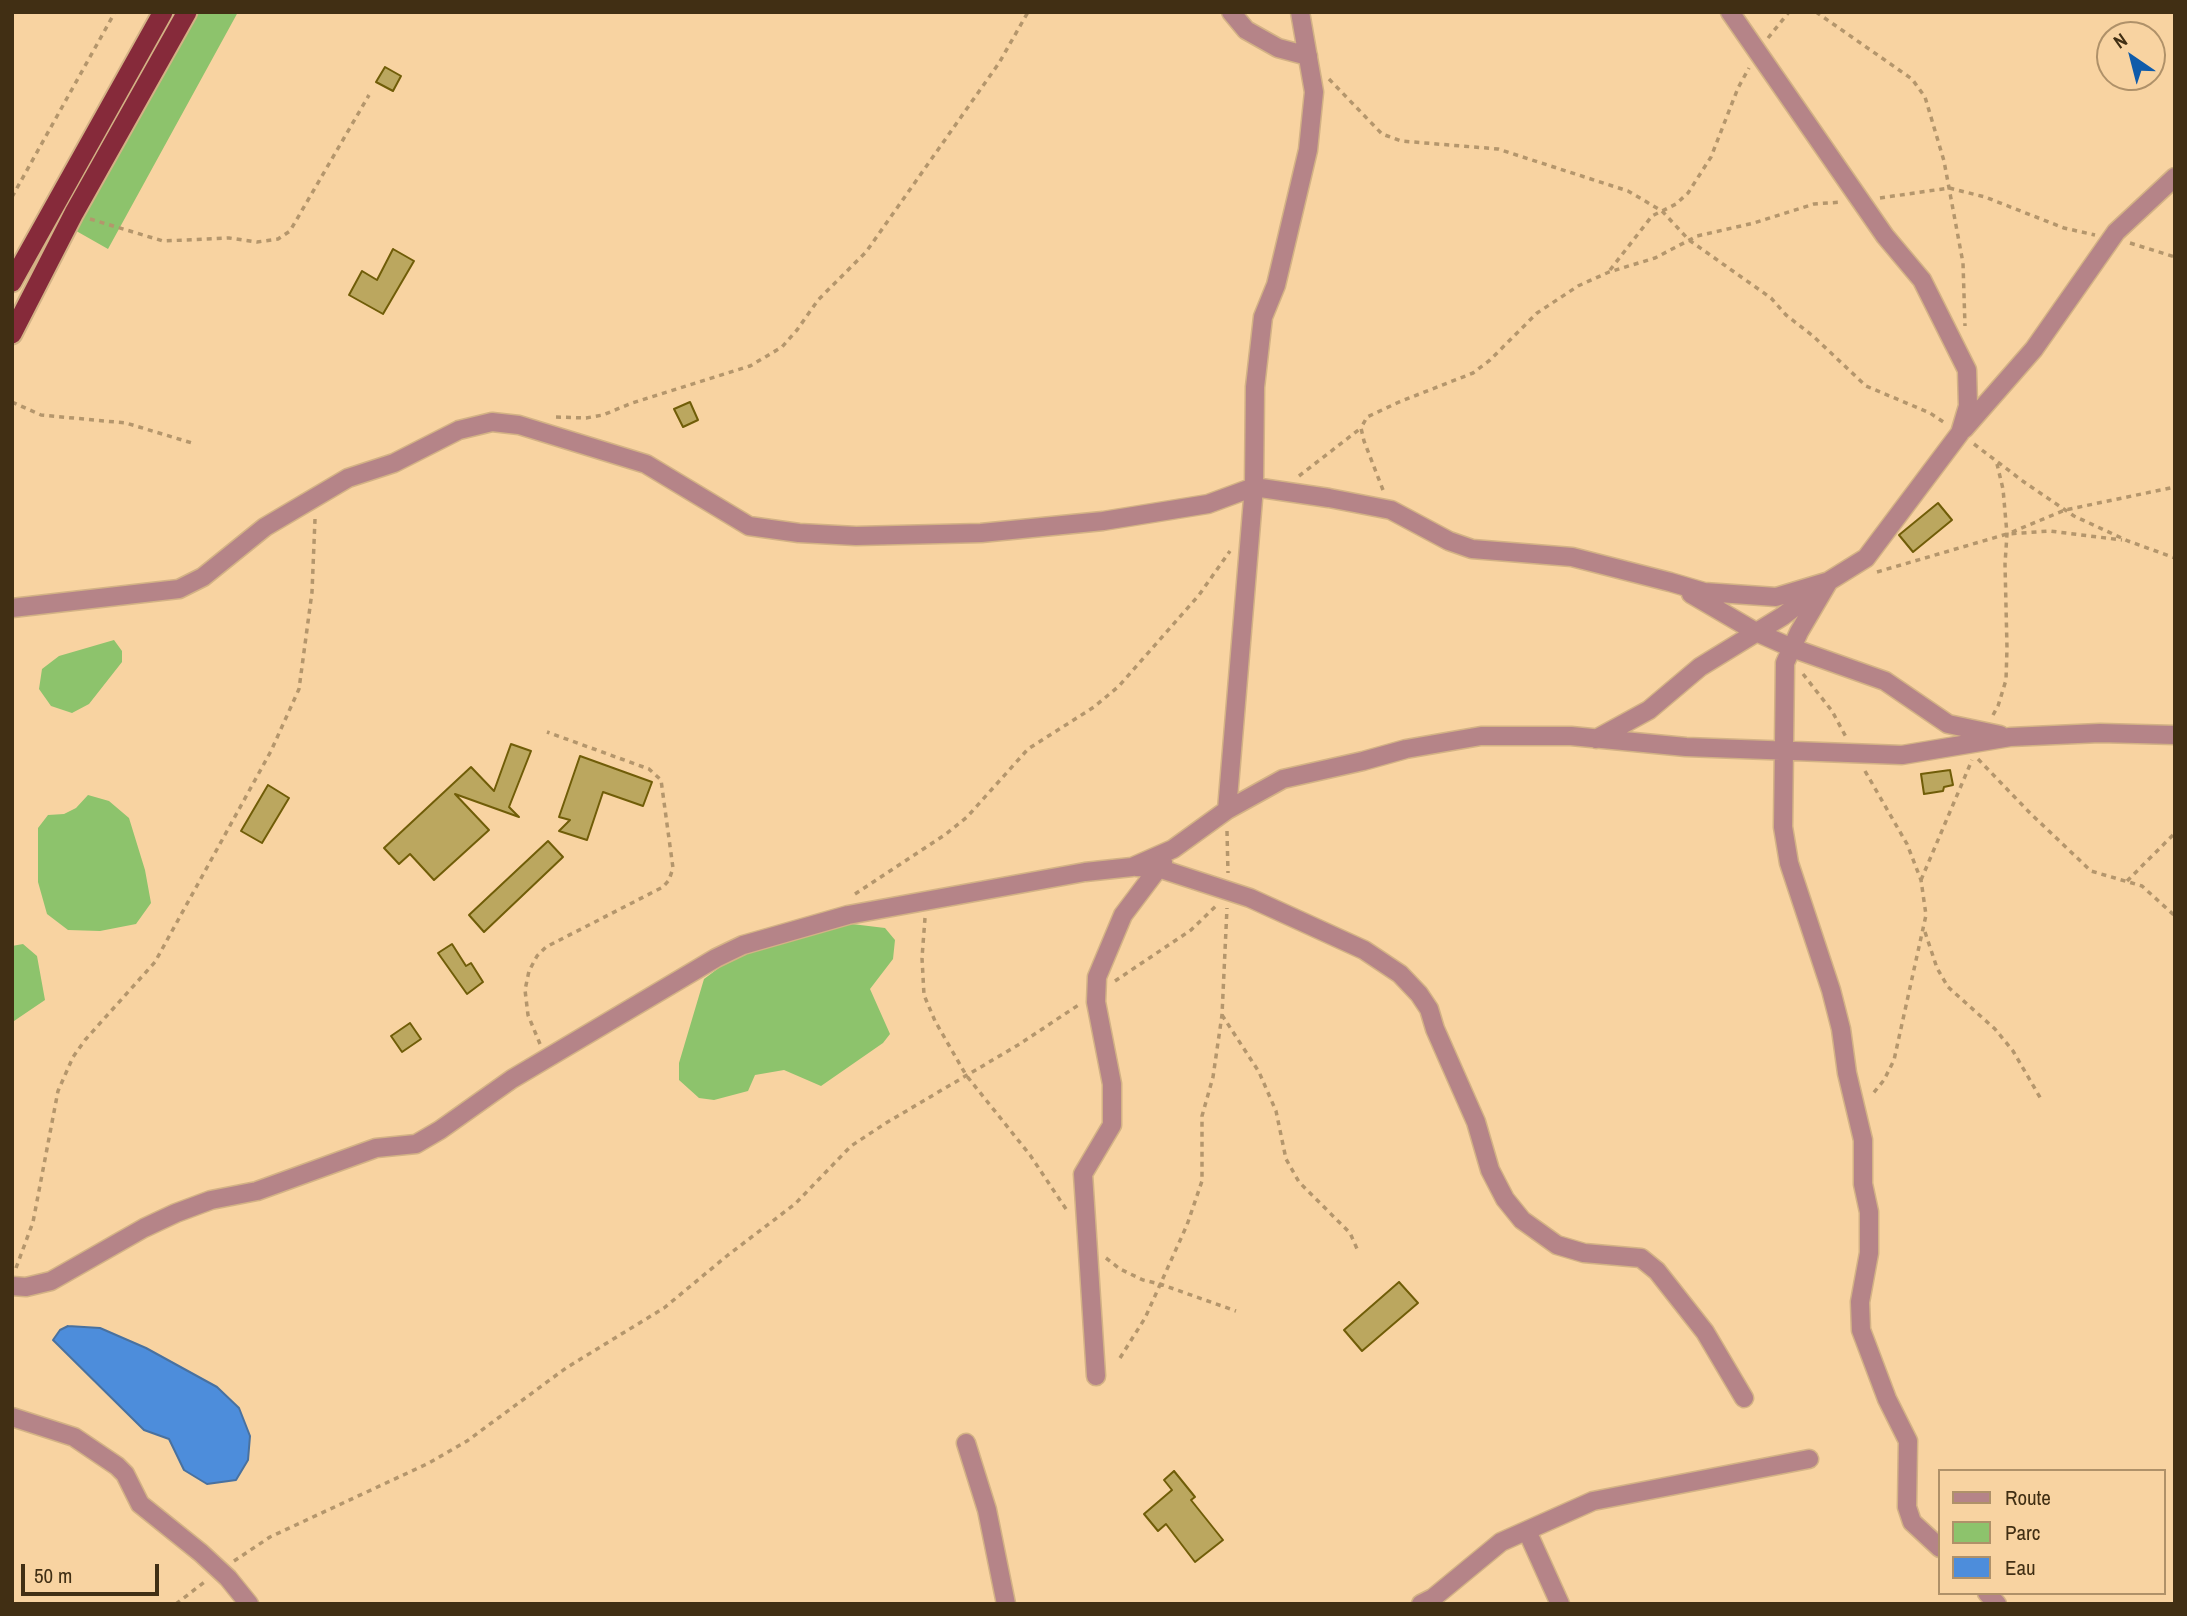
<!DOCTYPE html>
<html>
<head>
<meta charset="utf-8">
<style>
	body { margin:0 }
	#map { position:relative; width:2187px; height:1616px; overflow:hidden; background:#f8d3a1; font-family:"Archivo Narrow",sans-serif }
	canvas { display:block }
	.frame { position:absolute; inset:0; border:14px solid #412f14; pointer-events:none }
	.legend { position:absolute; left:1938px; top:1469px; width:228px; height:126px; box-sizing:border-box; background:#f8d3a1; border:2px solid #af9169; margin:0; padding:9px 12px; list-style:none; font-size:21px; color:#412f14 }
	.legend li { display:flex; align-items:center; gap:14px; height:35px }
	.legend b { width:35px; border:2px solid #af9169 }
	.north { position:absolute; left:2096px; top:21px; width:70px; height:70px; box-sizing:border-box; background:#f8d3a1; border:2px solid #af9169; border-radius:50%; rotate:325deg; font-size:19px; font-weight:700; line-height:28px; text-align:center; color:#412f14 }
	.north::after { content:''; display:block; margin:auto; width:24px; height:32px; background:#0f5baa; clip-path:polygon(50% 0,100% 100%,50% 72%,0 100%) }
	.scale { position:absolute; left:21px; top:1564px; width:138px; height:32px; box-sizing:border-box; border:4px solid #412f14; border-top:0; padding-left:9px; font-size:21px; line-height:24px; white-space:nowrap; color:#412f14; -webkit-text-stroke:5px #f8d3a1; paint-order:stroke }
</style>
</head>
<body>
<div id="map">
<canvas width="2187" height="1616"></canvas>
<div class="frame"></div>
<ul class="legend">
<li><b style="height:9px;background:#b58488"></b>Route</li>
<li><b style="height:19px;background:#8dc36c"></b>Parc</li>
<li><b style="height:19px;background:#4d8ddb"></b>Eau</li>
</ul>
<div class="north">N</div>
<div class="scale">50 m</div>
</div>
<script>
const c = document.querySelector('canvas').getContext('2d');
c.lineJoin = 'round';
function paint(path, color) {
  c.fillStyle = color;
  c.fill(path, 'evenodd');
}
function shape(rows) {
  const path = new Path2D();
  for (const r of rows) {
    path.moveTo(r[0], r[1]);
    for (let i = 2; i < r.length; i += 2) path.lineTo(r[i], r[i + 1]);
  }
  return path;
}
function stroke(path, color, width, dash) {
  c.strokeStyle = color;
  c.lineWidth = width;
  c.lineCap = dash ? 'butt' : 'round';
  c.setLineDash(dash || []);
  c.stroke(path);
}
const green = shape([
	[190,12,238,12,108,249,71,228],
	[114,640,122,651,122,662,89,704,72,713,51,706,39,689,42,669,59,656],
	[88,795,109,801,129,818,145,870,151,903,136,924,100,931,68,930,47,914,38,882,38,828,48,815,64,814,76,808],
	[852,924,885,928,895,940,893,959,870,989,890,1034,883,1043,821,1086,784,1070,755,1075,748,1091,714,1100,699,1098,679,1080,679,1063,704,979,736,955],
	[23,944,37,956,45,1000,14,1021,12,1021,12,946]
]);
const water = shape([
	[68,1326,100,1328,146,1348,217,1387,239,1408,250,1436,248,1460,236,1480,207,1484,184,1470,169,1439,144,1430,53,1340,60,1330,68,1326]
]);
const building = shape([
	[385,67,401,76,393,91,376,82,385,67],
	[393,249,414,261,383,314,349,295,362,271,377,280,393,249],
	[690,402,698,420,683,427,674,409,690,402],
	[1938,503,1952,520,1913,552,1899,535,1938,503],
	[511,744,531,751,509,807,519,817,455,794,489,830,434,880,410,854,399,864,384,848,471,767,494,791,511,744],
	[580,756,652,782,643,806,603,792,587,840,559,831,570,820,559,817,580,756],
	[1950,770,1953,785,1944,787,1943,791,1924,794,1921,774,1950,770],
	[268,785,289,798,262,843,241,831,268,785],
	[548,841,563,857,484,932,469,915,548,841],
	[452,944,466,966,471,963,483,982,467,994,438,953,452,944],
	[410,1023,421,1039,402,1052,391,1036,410,1023],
	[1399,1282,1418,1303,1362,1351,1344,1330,1399,1282],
	[1174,1471,1195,1497,1191,1500,1223,1540,1195,1562,1166,1524,1158,1531,1144,1514,1172,1490,1164,1480,1174,1471]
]);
const path = shape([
	[1816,12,1912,79,1925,97,1944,161,1963,263,1965,326],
	[1768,38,1789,12],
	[1329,79,1382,134,1401,141,1498,149,1628,191,1662,211,1689,240,1771,298,1786,315,1813,336,1866,386,1930,413,1945,423],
	[12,197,115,12],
	[1880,198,1949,188,1985,197,2064,228,2095,235],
	[90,219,163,241,229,238,257,242,278,239,290,231,369,95],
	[2130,243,2175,257],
	[1610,270,1652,216,1676,204,1688,193,1711,157,1738,88,1749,68],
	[12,402,41,415,126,423,192,443],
	[556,417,586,418,603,415,632,403,750,366,782,347,797,330,818,300,866,252,999,63,1028,12],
	[1974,444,2024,482,2074,516,2128,541,2175,558],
	[1299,476,1361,428],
	[1383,490,1364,441,1361,428,1367,417,1399,402,1473,373,1490,360,1537,313,1578,286,1609,272,1655,258,1697,236,1754,223,1814,204,1842,202],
	[2012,532,2065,510,2175,487],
	[1877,572,2007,534,2050,531,2122,540],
	[1803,674,1832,711,1846,737],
	[1993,715,1998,706,2006,680,2007,648,2005,564,2007,534,2003,489,1997,464],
	[1978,759,2030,813,2091,871,2142,886,2175,916],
	[1865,771,1907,844,1921,880,1926,915,1894,1060,1884,1080,1871,1096],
	[1227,831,1228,873],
	[1921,880,1972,760],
	[2127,881,2175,833],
	[855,894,946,834,967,817,1028,749,1094,707,1119,686,1199,595,1230,551],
	[925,918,922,958,924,995,935,1021,966,1075,1030,1155,1068,1212],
	[1925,932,1937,968,1948,987,1995,1029,2013,1051,2041,1099],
	[1115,981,1191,930,1218,904],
	[1222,1015,1259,1072,1276,1111,1286,1159,1299,1182,1350,1233,1358,1251],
	[540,1044,528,1015,525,990,529,971,537,956,546,947,663,887,669,880,673,868,661,780,649,769,547,732],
	[1106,1258,1120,1269,1143,1280,1160,1284,1236,1311],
	[16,1268,33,1222,58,1091,73,1057,85,1040,155,962,271,751,299,689,312,592,315,519],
	[1120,1358,1145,1318,1187,1225,1202,1181,1202,1116,1213,1077,1222,1015,1227,908],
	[234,1561,270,1537,429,1463,467,1441,566,1368,664,1308,728,1255,795,1204,851,1146,886,1123,1018,1045,1080,1004],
	[176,1604,207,1580]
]);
const minor = shape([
	[1231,12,1246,30,1278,48,1308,56],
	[1964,429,2034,349,2116,232,2175,177],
	[1691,594,1756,632,1792,648,1885,681,1948,724,2000,735],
	[12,608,179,589,203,577,265,527,348,478,394,463,459,430,492,422,519,425,646,464,749,526,799,533,856,536,981,533,1103,521,1208,504,1254,487,1329,498,1391,510,1449,541,1472,549,1572,557,1670,582,1704,592,1776,597,1829,581,1866,558,1960,433,1968,406,1967,370,1922,280,1885,236,1730,12],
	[1596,739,1649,710,1700,667,1783,616,1829,581,1799,632,1785,663,1783,827,1789,863,1831,990,1841,1029,1847,1073,1863,1140,1863,1184,1869,1212,1869,1253,1860,1302,1861,1330,1887,1399,1908,1441,1907,1507,1912,1522,1940,1548],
	[1227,810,1254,487,1255,387,1263,317,1276,285,1308,150,1314,92,1300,12],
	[1136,867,1158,868,1250,898,1364,950,1400,974,1419,994,1429,1009,1435,1029,1476,1122,1490,1170,1505,1199,1522,1220,1557,1245,1584,1253,1641,1258,1657,1271,1705,1332,1744,1398],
	[12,1286,26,1287,51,1281,144,1228,176,1213,211,1200,257,1191,376,1148,416,1144,440,1130,512,1079,716,958,743,945,848,915,1085,872,1132,867,1173,849,1227,810,1283,779,1363,761,1406,749,1481,736,1571,736,1686,747,1902,755,2010,737,2100,733,2175,735],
	[1096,1376,1083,1174,1112,1125,1112,1084,1096,1002,1097,977,1123,915,1163,862],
	[12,1417,74,1437,117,1466,125,1474,140,1504,201,1553,228,1578,249,1604],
	[966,1443,987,1510,1006,1604],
	[1527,1531,1560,1604],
	[1987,1593,1997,1604],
	[1421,1604,1433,1598,1501,1542,1593,1501,1809,1459]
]);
const trunk = shape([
	[12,282,163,12],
	[12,334,74,213,187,12]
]);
paint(green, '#8dc36c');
paint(water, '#4d8ddb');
stroke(water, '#49719f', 2);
paint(building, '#bba75f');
stroke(building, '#705d08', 2);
stroke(minor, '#d3b285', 21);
stroke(trunk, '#d3b285', 23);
stroke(path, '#b4966c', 3.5, [5, 5]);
stroke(minor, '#b58488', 18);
stroke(trunk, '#862a3a', 19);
</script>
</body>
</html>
